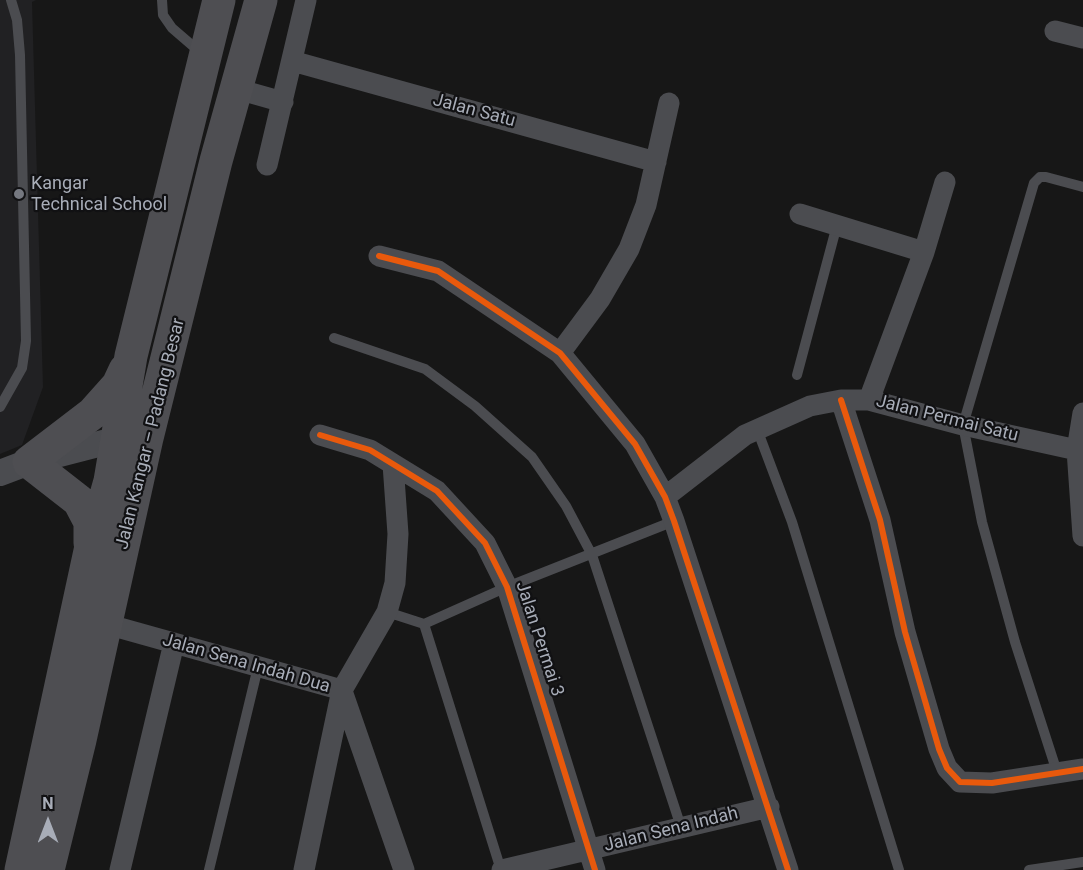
<!DOCTYPE html>
<html>
<head>
<meta charset="utf-8">
<style>
	body { margin:0 }
	#map { position:relative; width:1083px; height:870px; overflow:hidden; background:#171717; font-family:Roboto,sans-serif }
	canvas { display:block }
	.north { position:absolute; left:18px; top:792px; width:60px; height:60px; -webkit-text-stroke:4px #111113; paint-order:stroke; rotate:0deg; font-size:16px; font-weight:700; line-height:24px; text-align:center; color:#a8adb8 }
	.north::after { content:''; display:block; margin:auto; width:21px; height:27px; background:#a8adb8; clip-path:polygon(50% 0,100% 100%,50% 72%,0 100%) }
</style>
</head>
<body>
<div id="map">
<canvas width="1083" height="870"></canvas>
<div class="north">N</div>
</div>
<script>
const c = document.querySelector('canvas').getContext('2d');
c.lineJoin = 'round';
function paint(path, color) {
  c.fillStyle = color;
  c.fill(path, 'evenodd');
}
function shape(rows) {
  const path = new Path2D();
  for (const r of rows) {
    path.moveTo(r[0], r[1]);
    for (let i = 2; i < r.length; i += 2) path.lineTo(r[i], r[i + 1]);
  }
  return path;
}
function stroke(path, color, width, dash) {
  c.strokeStyle = color;
  c.lineWidth = width;
  c.lineCap = dash ? 'butt' : 'round';
  c.setLineDash(dash || []);
  c.stroke(path);
}
function write(font, color, halo, rows, align = 'center') {
  c.font = font + ' Roboto,sans-serif';
  c.lineWidth = 4.5;
  c.setLineDash([]);
  c.textBaseline = 'middle';
  c.strokeStyle = halo;
  c.fillStyle = color;
  for (const [text, x, y, turn = 0] of rows) {
    c.save();
    c.translate(x, y);
    c.rotate((+turn || 0) * Math.PI / 180);
    c.textAlign = isNaN(turn) ? turn : align;
    if (halo) c.strokeText(text, 0, 0);
    c.fillText(text, 0, 0);
    c.restore();
  }
}
const built = shape([
	[0,0,36,0,32,2,43,387,22,445,0,454]
]);
const service = shape([
	[162,0,163,15,172,28,201,53],
	[334,338,425,369,475,406,532,457,566,506,592,555,681,827],
	[797,375,837,225],
	[0,407,22,368,26,341,20,55,17,20,11,0],
	[757,429,792,522,899,870],
	[387,612,424,624,507,587,674,521],
	[424,624,501,870],
	[1057,772,1015,642,982,522,963,425,1034,183,1040,177,1046,177,1083,187],
	[209,870,258,667],
	[1029,870,1083,862]
]);
const minor = shape([
	[1055,31,1083,38],
	[292,61,656,162],
	[237,89,283,102],
	[267,165,306,0],
	[800,214,924,252],
	[379,256,438,271,560,353,635,444,665,497,674,521,788,870],
	[560,353,600,299,629,249,646,205,669,103],
	[841,400,880,520,905,632,939,749,947,768,960,782,992,783,1083,769],
	[869,400,924,252,945,182],
	[1083,413,1077,450,1083,536],
	[320,435,370,450,437,491,485,543,507,587,595,870],
	[665,497,745,435,810,406,841,400,869,400,963,425,1077,450],
	[106,624,342,690],
	[342,691,404,870],
	[120,870,174,643],
	[304,870,342,690,387,612,395,583,398,534,393,464],
	[502,870,769,807]
]);
const tertiary = shape([
	[0,473,29,462,118,439]
]);
const trunk = shape([
	[90,543,90,522,79,501,29,462,93,413,118,385,125,370],
	[21,870,90,551,110,481,131,356,219,0],
	[48,870,80,740,147,438,216,161,261,0]
]);
const cycleway = shape([
	[379,256,438,271,560,353,635,444,665,497,674,521,788,870],
	[841,400,880,520,905,632,939,749,947,768,960,782,992,783,1083,769],
	[320,435,370,450,437,491,485,543,507,587,595,870]
]);
const markers = [
	[19,194,6,"#757880"]
];
const streetNames = [
	["Jalan Satu",474,111,15],
	["Jalan Permai Satu",947,419,14],
	["Jalan Kangar – Padang Besar",151,434,-76],
	["Jalan Permai 3",539,639,72],
	["Jalan Sena Indah Dua",246,664,16],
	["Jalan Sena Indah",671,830,-14]
];
const poiNames = [
	["Kangar",31,184],
	["Technical School",31,205]
];
paint(built, '#212123');
stroke(service, '#4b4c50', 10);
stroke(minor, '#4b4c50', 21);
stroke(tertiary, '#4b4c50', 26);
stroke(trunk, '#4e4e52', 33);
stroke(cycleway, '#e8590c', 6);
for (const [x, y, r, color] of markers) {
  const dot = new Path2D();
  dot.arc(x, y, r, 0, 2 * Math.PI);
  c.fillStyle = color;
  c.fill(dot);
  stroke(dot, '#111113', 2);
}
write('18px', '#a8adb8', '#111113', streetNames);
write('18px', '#a8adb8', '#111113', poiNames, 'left');
</script>
</body>
</html>
